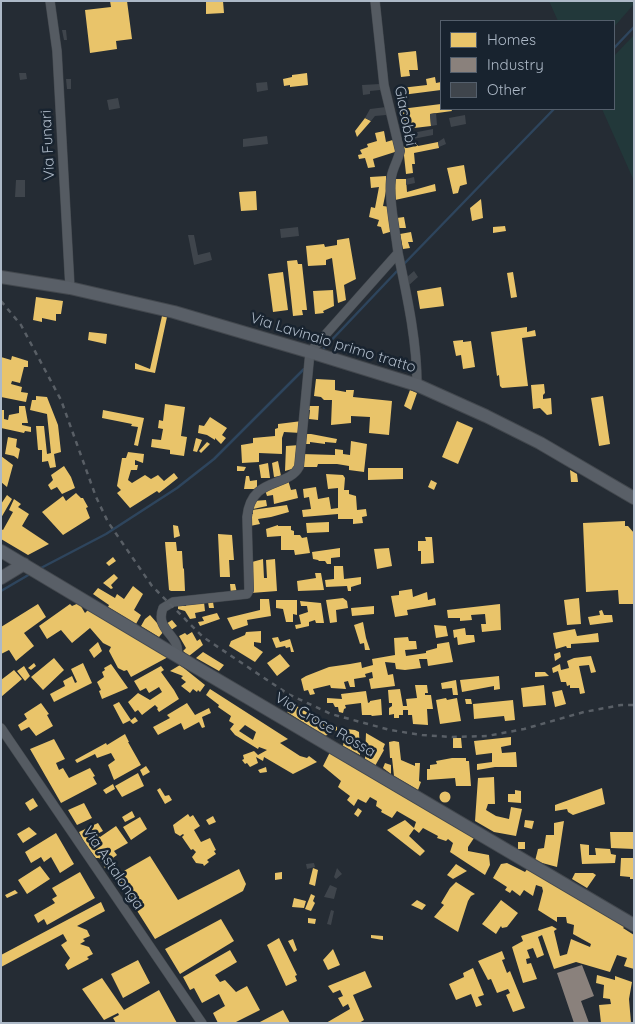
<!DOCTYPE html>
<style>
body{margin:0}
#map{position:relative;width:635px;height:1024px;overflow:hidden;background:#252c34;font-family:Quicksand,sans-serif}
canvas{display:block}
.frame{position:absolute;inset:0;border:2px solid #adb9c7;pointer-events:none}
.legend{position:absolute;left:440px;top:20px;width:175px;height:90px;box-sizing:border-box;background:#18232f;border:1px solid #545f6c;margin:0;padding:6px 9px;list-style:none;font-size:15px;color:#adb9c7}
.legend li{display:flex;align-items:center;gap:10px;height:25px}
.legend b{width:25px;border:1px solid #545f6c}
</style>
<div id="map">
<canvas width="635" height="1024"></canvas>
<div class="frame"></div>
<ul class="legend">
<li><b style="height:14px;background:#e9c46a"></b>Homes</li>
<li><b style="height:14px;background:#8a817c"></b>Industry</li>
<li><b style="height:14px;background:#3f454c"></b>Other</li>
</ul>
</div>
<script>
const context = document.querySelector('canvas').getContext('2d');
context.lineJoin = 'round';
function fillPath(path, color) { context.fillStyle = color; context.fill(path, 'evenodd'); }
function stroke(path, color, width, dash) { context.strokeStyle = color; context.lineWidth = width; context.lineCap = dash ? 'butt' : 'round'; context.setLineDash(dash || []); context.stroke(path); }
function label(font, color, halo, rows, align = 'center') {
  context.font = font + ' Quicksand,sans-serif'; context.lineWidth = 5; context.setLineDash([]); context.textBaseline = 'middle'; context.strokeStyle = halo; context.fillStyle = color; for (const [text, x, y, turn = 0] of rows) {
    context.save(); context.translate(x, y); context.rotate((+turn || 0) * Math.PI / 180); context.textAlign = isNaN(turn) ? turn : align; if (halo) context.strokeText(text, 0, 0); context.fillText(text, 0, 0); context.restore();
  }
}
const green = new Path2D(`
 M549,1H634V4L614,27V21H558Z
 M634,35V181L602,109H614V56Z`);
const homes = new Path2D(`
 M110,1H127L132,39L116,41L117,49L90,53L85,10L111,7Z
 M206,1H223L224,13L206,14Z
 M416,51L418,70H409L410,76L401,77L398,53Z
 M307,73L308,85L290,87V85L284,86L283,79L292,77V75Z
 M435,77L436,83L441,82V90L402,95L401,88L427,85L426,79Z
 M441,104V109H451L452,111L430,114L431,126L406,129L405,121L403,122L401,109Z
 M365,118L371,121L357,137L355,131Z
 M384,131L386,142L396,139L398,151L373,159L375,167L368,168L365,158L359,159L358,155L362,154L360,150L368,147L367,144L377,141L375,133Z
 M438,142L439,148L414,153L415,164H412L413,173L406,174L403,146L418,144V146Z
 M464,165L467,184L460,186L458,193L453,194L447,168Z
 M386,176V191L383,206L390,207L393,231L383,234L381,227L377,226L379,220L369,217L371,207L375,208L379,187L371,188L370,177Z
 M395,179H406L407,192L435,184L436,191L395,200Z
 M256,191L257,210L241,211L239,192Z
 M481,199L483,218L472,221L470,208Z
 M404,217L406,228H398L397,218Z
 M505,226L506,231L493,233V227Z
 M411,232L413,242H408L410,248L403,249L400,234Z
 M349,238L356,279L344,285L346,300L338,303L332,258L326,260V265L308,266L306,246L324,244L325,247L337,245V240Z
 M297,260L298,264H302L307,310H302L303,315L293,316L287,261Z
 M283,272L288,310L273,312L268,274Z
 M513,272L517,297L511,298L507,273Z
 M441,287L444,306L420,309L417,291Z
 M333,290L334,306L323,311L324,313L315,314L313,291Z
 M36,297L63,301L61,314H56V321L42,318V322L33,320Z
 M162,316L167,317L155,373L135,369V363L150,369Z
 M527,327V332L535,330L536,336L522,338L528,386L502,388L500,386L499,375L497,376L491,332Z
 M89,332L107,334L106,344L88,340Z
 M463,340V342L471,341L475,367L463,369L461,355L456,356L453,341Z
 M12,356L28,361V367H24L20,383L12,381L11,384L22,387L21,392L28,393L26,402L1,397V357L11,360Z
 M316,379L335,380V390L346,392V390H354L353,397L392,401L389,435L369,433L370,417L351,416V423L331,425L332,400H324L321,397L314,396Z
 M544,384L545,393L543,395V399L551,398L552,414L547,415L540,408L533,409L531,385Z
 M410,390L417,393L411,410L404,406Z
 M36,396L47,397L58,425L61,452L54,454L56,467L50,468L48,461L42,462V450H38L36,426H44L47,454L51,453L47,414L30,410L32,400H36Z
 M603,396L610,444L599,446L591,398Z
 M165,404L185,407L181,436L187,437L184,456L170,454V450L151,447L152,439L161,440L163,429L158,428L159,420L163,421Z
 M19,406H25L28,423H22V425L31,427V432L25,431L24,433L1,428V410H4V419L8,420L9,415L19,413Z
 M307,406H319L318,420L309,419L310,410H307Z
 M103,410L144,418L138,446L134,445L138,427L131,426L132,424L102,418Z
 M210,417L227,428L222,435L226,438L221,444L215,438V440L207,435L198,433L199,425L204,426Z
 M302,421L301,433L284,432L282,438V454L259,453V462L242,463L241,445L253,443V438L275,436V429L278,428V424Z
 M457,421L473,428L458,464L442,457Z
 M305,434H311L337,439L336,443L325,442V444L310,442V444H303Z
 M8,437L17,439L16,447L20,449L18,459L14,456L5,454Z
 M196,438L202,440L197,452L193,451Z
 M351,441L367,444L364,472L349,470V466L337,464H318L317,467H302V454L335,455V449L343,450V454L350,455Z
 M207,442L210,444L201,453L199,451Z
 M300,445L299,467L285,471L286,446Z
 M128,452L144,454L143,463L135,460V465H138L137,470H131L128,480L132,483L145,475L151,479L158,475L164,481L174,473L178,478L159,493L157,491L130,508L117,493L121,490L117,486L122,458H126Z
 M1,456L13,465L7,487L1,482Z
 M278,461L281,476L274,477L272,463Z
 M268,463L270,478H261L259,465Z
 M64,466L71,477L75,488L62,494L57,487L51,490L48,485L53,480L51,475Z
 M237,466L246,467L244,471H237Z
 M368,468H403V479L368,480Z
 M570,470L577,474L578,482H571Z
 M326,474L343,475L345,478L344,490H349V494L356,496L357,510L366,509L367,516L362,517L363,523L353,524V519H338V514L303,517L302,510L311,509L309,497L304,498L303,489L316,487L318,499L329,497L331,509L338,508V488L328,489Z
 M246,476H249L250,481L257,480V489H244Z
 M288,480L291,490L296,489L298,498L274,504L273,495L267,496L265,490Z
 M431,480L437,483L434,490L428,487Z
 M76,493L81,498H83L88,507L86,508L90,518L63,535L42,512L63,496L66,501Z
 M7,495L12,499L1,518V504Z
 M14,499L21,504L18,507L29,514L22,526L49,544L28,555L1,539V529L3,530L13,512L9,510Z
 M266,500L267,506L253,509L254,501Z
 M287,505L289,512L271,517L258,519L260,524L250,526V514H253L252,510Z
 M625,521V526H628L634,533V604H619L618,590L586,592L583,523Z
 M329,522V532L307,533L306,523Z
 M173,525L178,526L180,536L174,538Z
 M278,525V526H291V530L294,531V535H300L302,538L307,537L310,553L295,555L294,550H281V536L267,537L266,529Z
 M218,534L232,535L234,560H229L230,577H220Z
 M425,537H432L434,563L421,564V551H418V541H426Z
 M165,542H176L177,551H182L183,568L184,569L185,591H171L169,590Z
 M340,548V557L331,558V564H327L325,561H319L318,560L313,559L312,552Z
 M389,548L392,566L377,569L374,549Z
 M113,557L116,561L109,566L106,563Z
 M263,559L264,578H267L266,560L275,559L277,591L251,593L252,562Z
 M334,566H343L344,579L361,577V584L351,587V591H348L347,586L326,587L325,580L334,579Z
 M315,573H321L324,590L298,591L297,581L316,578Z
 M114,574L118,578L111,585L113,588L111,589L103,583Z
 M230,584H235L237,593L231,594Z
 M133,586L143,594L134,610L141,615L136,624L108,607L109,605L93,594L98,588L115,598L117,594L124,599Z
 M412,589L413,597L427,592L428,600L435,598L436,605L407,610L408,615L395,617L391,596L399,595V591Z
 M343,598L347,601L348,608L336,610L337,622L330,623L326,600Z
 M579,598L581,624L567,625L564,600Z
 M260,599H269L271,616L247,620L248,625L233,630L227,618L260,610Z
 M276,600H297V615L293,614V622H286L283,609L276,608Z
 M300,601L321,603L324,623H316L315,620L309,622V626L296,629L295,625L301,624L299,615L308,612L307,606H301Z
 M204,602L205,611L195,613L196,618L190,619L185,611L178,609V606H186V603Z
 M208,602H213L214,608H209Z
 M79,603L85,613L89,609L170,656L131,677L127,670L124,671L118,668L109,651L111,647L103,643L90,628L72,643L61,630L47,639L39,626L70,604L72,606Z
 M38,604L46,617L24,633L34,646L16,661L9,650L1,654V627Z
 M500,604L501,630L482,632L481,624H486L485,614L471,615L472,620L460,621V618H448L447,610Z
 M374,606V614L352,616L351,608Z
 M602,610L604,615H612L613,622L590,625L588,617L600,615L599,611Z
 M217,613L220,619L200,626L198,622L204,621L202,617Z
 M150,615L164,631L159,637L141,626L145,619Z
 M172,620L177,626L171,630L166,624Z
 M363,622L366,638L370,650H365L364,643L360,644L354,625Z
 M434,625L446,626L448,636L436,638Z
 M465,628L466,635H474L475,642L458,645L457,637L454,638L453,630Z
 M575,629L577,636L598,633L599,642L571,644V648H567L566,646L556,649L553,633Z
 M261,631V643L254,642V646L263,652L255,662L229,646L231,641L245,635L246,632Z
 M192,632L197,641L200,639L203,645L189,656L183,651L186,648L179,636L185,633L187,635Z
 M278,637L280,642L290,639L294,652H291L290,647L286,648L285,646L276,648L272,638Z
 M408,637L409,641H416L417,649L405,650L406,656L426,653V651L437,648V644L449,642L453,662L428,666L427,659H419L421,668L405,670L396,669L395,663L385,662L388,675L393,674L395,686L371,689L369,679L373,678L372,672L365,674L366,677L354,679L355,687H350L348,681L344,682L346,689L331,688L330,685L313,689L315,694L310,695L308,690L304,691L301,679L306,676L329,667L350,664L361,662L362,668L373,665L372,659L395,655L394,638Z
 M98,642L102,651L94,658L89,650Z
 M203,652L224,665L219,671L196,658Z
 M560,652L561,657L555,661L554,654Z
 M280,654L290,666L277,676L267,663Z
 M591,656L596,672L591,673L589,665L579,666L585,693L580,694L579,688H570V685L567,686L566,682H561L558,671L553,673L552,668L560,664L561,670L569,668L567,661L574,658Z
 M54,658L64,670L43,690L31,677Z
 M34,663L36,666L31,670L28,668Z
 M83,663L92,683L54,702L50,694L65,686L63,681L72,676L75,683L77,682L71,669Z
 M111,664L128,688L102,699L99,691L101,690L97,682L104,677L102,672L105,670L104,668Z
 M180,665L205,685L200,692L198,690L197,692L193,689L190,693L181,686L186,682L181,678L183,676L170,671Z
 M24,666L30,676L25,681L17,671Z
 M161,666L164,670L161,672L174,690L179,699L159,712L157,709L158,708L155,705L142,715L138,710L135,712L128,702L138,693L150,700L162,692L159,687L149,693L146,688L140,691L134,681Z
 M14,670L22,679L1,697V680Z
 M535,672H545L549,676L535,677Z
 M499,676L500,689L494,690V686L462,692L460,680Z
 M456,680L458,695H453L452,688L442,689L441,683Z
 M415,685H427L428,693H425V695H431L433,709H427L428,725L413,724L412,715H408V710H403V715H399V718H394V714L389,715V708L392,706V703H389L388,690L400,689L403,706H407L406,699L417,698Z
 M544,685L546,705L523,707L521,688Z
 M210,689L288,739L280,743L300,756L307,758L309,756L317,762L293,774L264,757L263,761L256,757L258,763L250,767L247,763L245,764L242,760L244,759L243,755L254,751L258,755L267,750L259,747L258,749L235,735L230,729L234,724L229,721L231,716L218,707L219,705L206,695ZM245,725L256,732L253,740L239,731Z
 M562,690L566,704L555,707L552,692Z
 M366,691L368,703L370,702V701L381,699L382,715L372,716L371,715H362L361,703L345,705L346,708L344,709L343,713L339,712L338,707H335L333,703H327V698L342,699L341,694Z
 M446,698L447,700L457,698L461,721L440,724L436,700Z
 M465,699H471L472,704H466Z
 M513,700L515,720L505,721L504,716L474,719L473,704Z
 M119,702L131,720L123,724L113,705Z
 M41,703L49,714L47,715L53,726L36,736L29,727L21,731L18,725L27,719L24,714Z
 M187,703L195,715L209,708L211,713L202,717L205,727L202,728L199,722L184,730L181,723L158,735L153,727L170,718L167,715Z
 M292,703L319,720L337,727V730L325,736L287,712Z
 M135,717L138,721L133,724L130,721Z
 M346,729L355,730L359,732L360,755L343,746Z
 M366,733L385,744L383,749L384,750L375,766L365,759Z
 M125,734L129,742H128L141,765L114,780L108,765L115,760L111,753L97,758L95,754L77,763L75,760L106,743L107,745Z
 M511,737V745L501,747L502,753L516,752L517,767H495L477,770V764L492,762V753L476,755L474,741Z
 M453,738H461L462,748H453Z
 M54,739L65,759L56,763L59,770L63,768L69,778L90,768L95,776L93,777L97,784L61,803L30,749Z
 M394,741L399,742L401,760L415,766V763H420L419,781L421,782L418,790L394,776L392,758H390L389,742Z
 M330,752L474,838L468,847V851L489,855L490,865L485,875L450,852L453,843L448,839L446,841L437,838L438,836L423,828L419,833L414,829L409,836L425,851L420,856L387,830L405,820L414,828L416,822L397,811L392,818L381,812L382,810L376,806L377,801L370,797L366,803L358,799L354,806L347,800L350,796L338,787L341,781L323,766Z
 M452,758H466V761H469L471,786H456L455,778L427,780V769H430V765L437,764L436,761Z
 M385,763L391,765V774L383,768Z
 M146,766L150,772L143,776L140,770Z
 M266,767L267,772L260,773L258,770Z
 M138,773L144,786L122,797L115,786Z
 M494,777L495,804H488L486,810L496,816L509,819L511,807L522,809L516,836L494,832L475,821L478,778Z
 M113,784L115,789L106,794L103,790Z
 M160,788L165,796L169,795L172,800L165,804L157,790Z
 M602,788L605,804L573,815L568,812L567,809L555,811V805Z
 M515,790L521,791V803L508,802V794H515Z
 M439.5 797a5.5 5.5 0 1 1 11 0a5.5 5.5 0 1 1-11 0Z
 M33,798L38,806L30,811L25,803Z
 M84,803L92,818L77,825L68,810Z
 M358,808L362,811L358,817L354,814Z
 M132,811L135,817L125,822L122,817Z
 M188,814L190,817L193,815L200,826L194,830L201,842L210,838L216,850L214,851L216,854L207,860L209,862L204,866L203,864L196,863L192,857L196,852L193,849L191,850L182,837L184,835L183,834L180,836L175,833L173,825Z
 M213,816L216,822L209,825L206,820Z
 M140,817L147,829L131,840L123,827Z
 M525,820L534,821L532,829L524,827Z
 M564,821L557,867L535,861L538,849L544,848L546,835H554V823Z
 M98,823L103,831L97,834L100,837L116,826L128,843L114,851L117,855L113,858L114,861L105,868L99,858H96L85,844L79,832Z
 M29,827L37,834L23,843L17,834Z
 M610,832H634V849L611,848Z
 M56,833L74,864L60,873L51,857L44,862L41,857L31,863L25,852Z
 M518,842H525V849H518Z
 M580,844L589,845V855H596L595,848L610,849L611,854L616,855L615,863L582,864Z
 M150,856L178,900L239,869L246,884L243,891L155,939L115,876Z
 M621,858H634V879H630V877L620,876Z
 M507,863L525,872L528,868L625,926L623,928L634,935V969L624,966L627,958L617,955L610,972L576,962L554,969L542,935L538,937L544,955L537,958L533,948L527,950L530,958L526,959L527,964L531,963L537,979L523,983L512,947L523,941L521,936L552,926L557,929L554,931L560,956L567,954L571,939L590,947L591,944L573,934L574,925L567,923L566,917H557V922L538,910L543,891L542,887L536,885L533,896L524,890L520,896L512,890L510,893L505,890L507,887L493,878L501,864Z
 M456,864L467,871L453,879L447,875Z
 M40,866L50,879L27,894L18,880Z
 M313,868L318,870L315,886L309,884Z
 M80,872L95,898L47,925L44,919L38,923L34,915L55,903L52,899L57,896L52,888Z
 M282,872V879L275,880V873Z
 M575,873H593L596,875L587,888L572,879Z
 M456,882L475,894L471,896L468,901L458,932L434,917L444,905L441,903L450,888Z
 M15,890L18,893L7,898L5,895Z
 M311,894L315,896L313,901L315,903L311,911L305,909Z
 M294,898L306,901L304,908L292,907Z
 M417,900L426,905L422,910L411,905Z
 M501,900L518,913L507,927L502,928L501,926L496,934L482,924Z
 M101,902L105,911L77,926L87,930L90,936L83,939L85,941L80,944L89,947L93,954L87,957L89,959L68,970L65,965L70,958L61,945L67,941L63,934L1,967V955Z
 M308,918L316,919L315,924L308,923Z
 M221,919L234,941L180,974L165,949Z
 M371,935L383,936V940L371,938Z
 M279,938L297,975L295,976L297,981L286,986L267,945Z
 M293,939L297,950L294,952L288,941Z
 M333,949L340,965L328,970L323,960Z
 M230,950L237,962L215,975L220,982L225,980L236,992L247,986L260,1010L234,1023H218L213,1013L225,1006L219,994L202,1003L194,988L190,990L183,977Z
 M502,951L505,959L502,960L507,973L510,971L525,1008L513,1012L506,995L510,993L508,989L497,993L491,979L488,980L478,961Z
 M138,960L150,983L123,998L111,974Z
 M473,968L484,995L478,997L482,1005L476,1007L471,994L456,1000L449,984L464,977L463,973Z
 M365,971L372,987L353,995L364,1020L359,1023H326L350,1009L348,1004L343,1007L338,998L343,996L340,990L333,993L328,986Z
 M597,975L615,980V976L632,982L629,999L631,1023H601L599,1005L611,1004L610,999L603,998L604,985L596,983Z
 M102,978L124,1010L159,990L177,1023H116L113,1018L119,1015L118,1013L104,1020L82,989Z
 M283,1010L290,1023H258Z`);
const industry = new Path2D(`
 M582,965L594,996L581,1001L589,1023H574L557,973Z`);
const stream = new Path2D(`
 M614,48L634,27
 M403,265L554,109
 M324,348L399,269
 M39,569L106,534L177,488L214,459L304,369
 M1,591L30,574`);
const building = new Path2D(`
 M62,30H66L67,40H64Z
 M19,73H26L27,79L20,80Z
 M66,79H71V89H67Z
 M267,82L268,90L257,92L256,83Z
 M380,84V90L370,91V94L363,95L362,85Z
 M118,98L120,108L109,110L107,100Z
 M386,107V115L375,116L371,121L365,118L370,109Z
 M436,113L437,125L431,126L430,114Z
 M465,115L466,124L451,127L449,118Z
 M433,129V135L408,140L407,134Z
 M267,136L268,144L243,147V139Z
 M444,138L446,144L439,147L438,142Z
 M414,177L415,183L406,185V179Z
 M16,180H25V197H15Z
 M298,227L299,236L281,238L280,229Z
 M188,235H194L198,255L210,252L212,260L194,265Z
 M414,271L418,277L408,286L407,277Z
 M314,863L315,867L307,869L306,864Z
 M337,868L342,874L336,879L334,877Z
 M330,885L337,888L334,899L324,897Z
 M331,910L334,911L331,925L327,924Z`);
const street = new Path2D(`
 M50,1L57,51L70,288
 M398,253C407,296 417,341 417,385
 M177,656C182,635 154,631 163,608L173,602L247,594L249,590L247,517C251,476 288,488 299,467L310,352L398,253C396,233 387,193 392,174C394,166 398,160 400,151L384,85L375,1
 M1,728L202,1023`);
const secondary = new Path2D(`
 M1,277L70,288L174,312L310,352L417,385L486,416L540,443L634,498
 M1,551L177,656L634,925
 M1,578L24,564`);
const rail = new Path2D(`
 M1,301L21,325L61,400L96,497L108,522L152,586L203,637L288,694L331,714L390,730L422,735L452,737L487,736L524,729L584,712L621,705H634`);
const streetNames = [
 ["Giacobbi",405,116,79],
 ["Via Funari",48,145,-93],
 ["Via Lavinaio primo tratto",333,343,17],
 ["Via Croce Rossa",325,725,30],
 ["Via Astalonga",113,868,56]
];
fillPath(green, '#22383a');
fillPath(homes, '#e9c46a');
fillPath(industry, '#8a817c');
stroke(stream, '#2e455d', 2.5);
fillPath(building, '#3f454c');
stroke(street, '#43484e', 10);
stroke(secondary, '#43484e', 14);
stroke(street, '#555b62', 9);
stroke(secondary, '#595f67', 12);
stroke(rail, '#595f66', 2.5, [5, 5]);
label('15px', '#adb9c7', '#18232f', streetNames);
</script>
